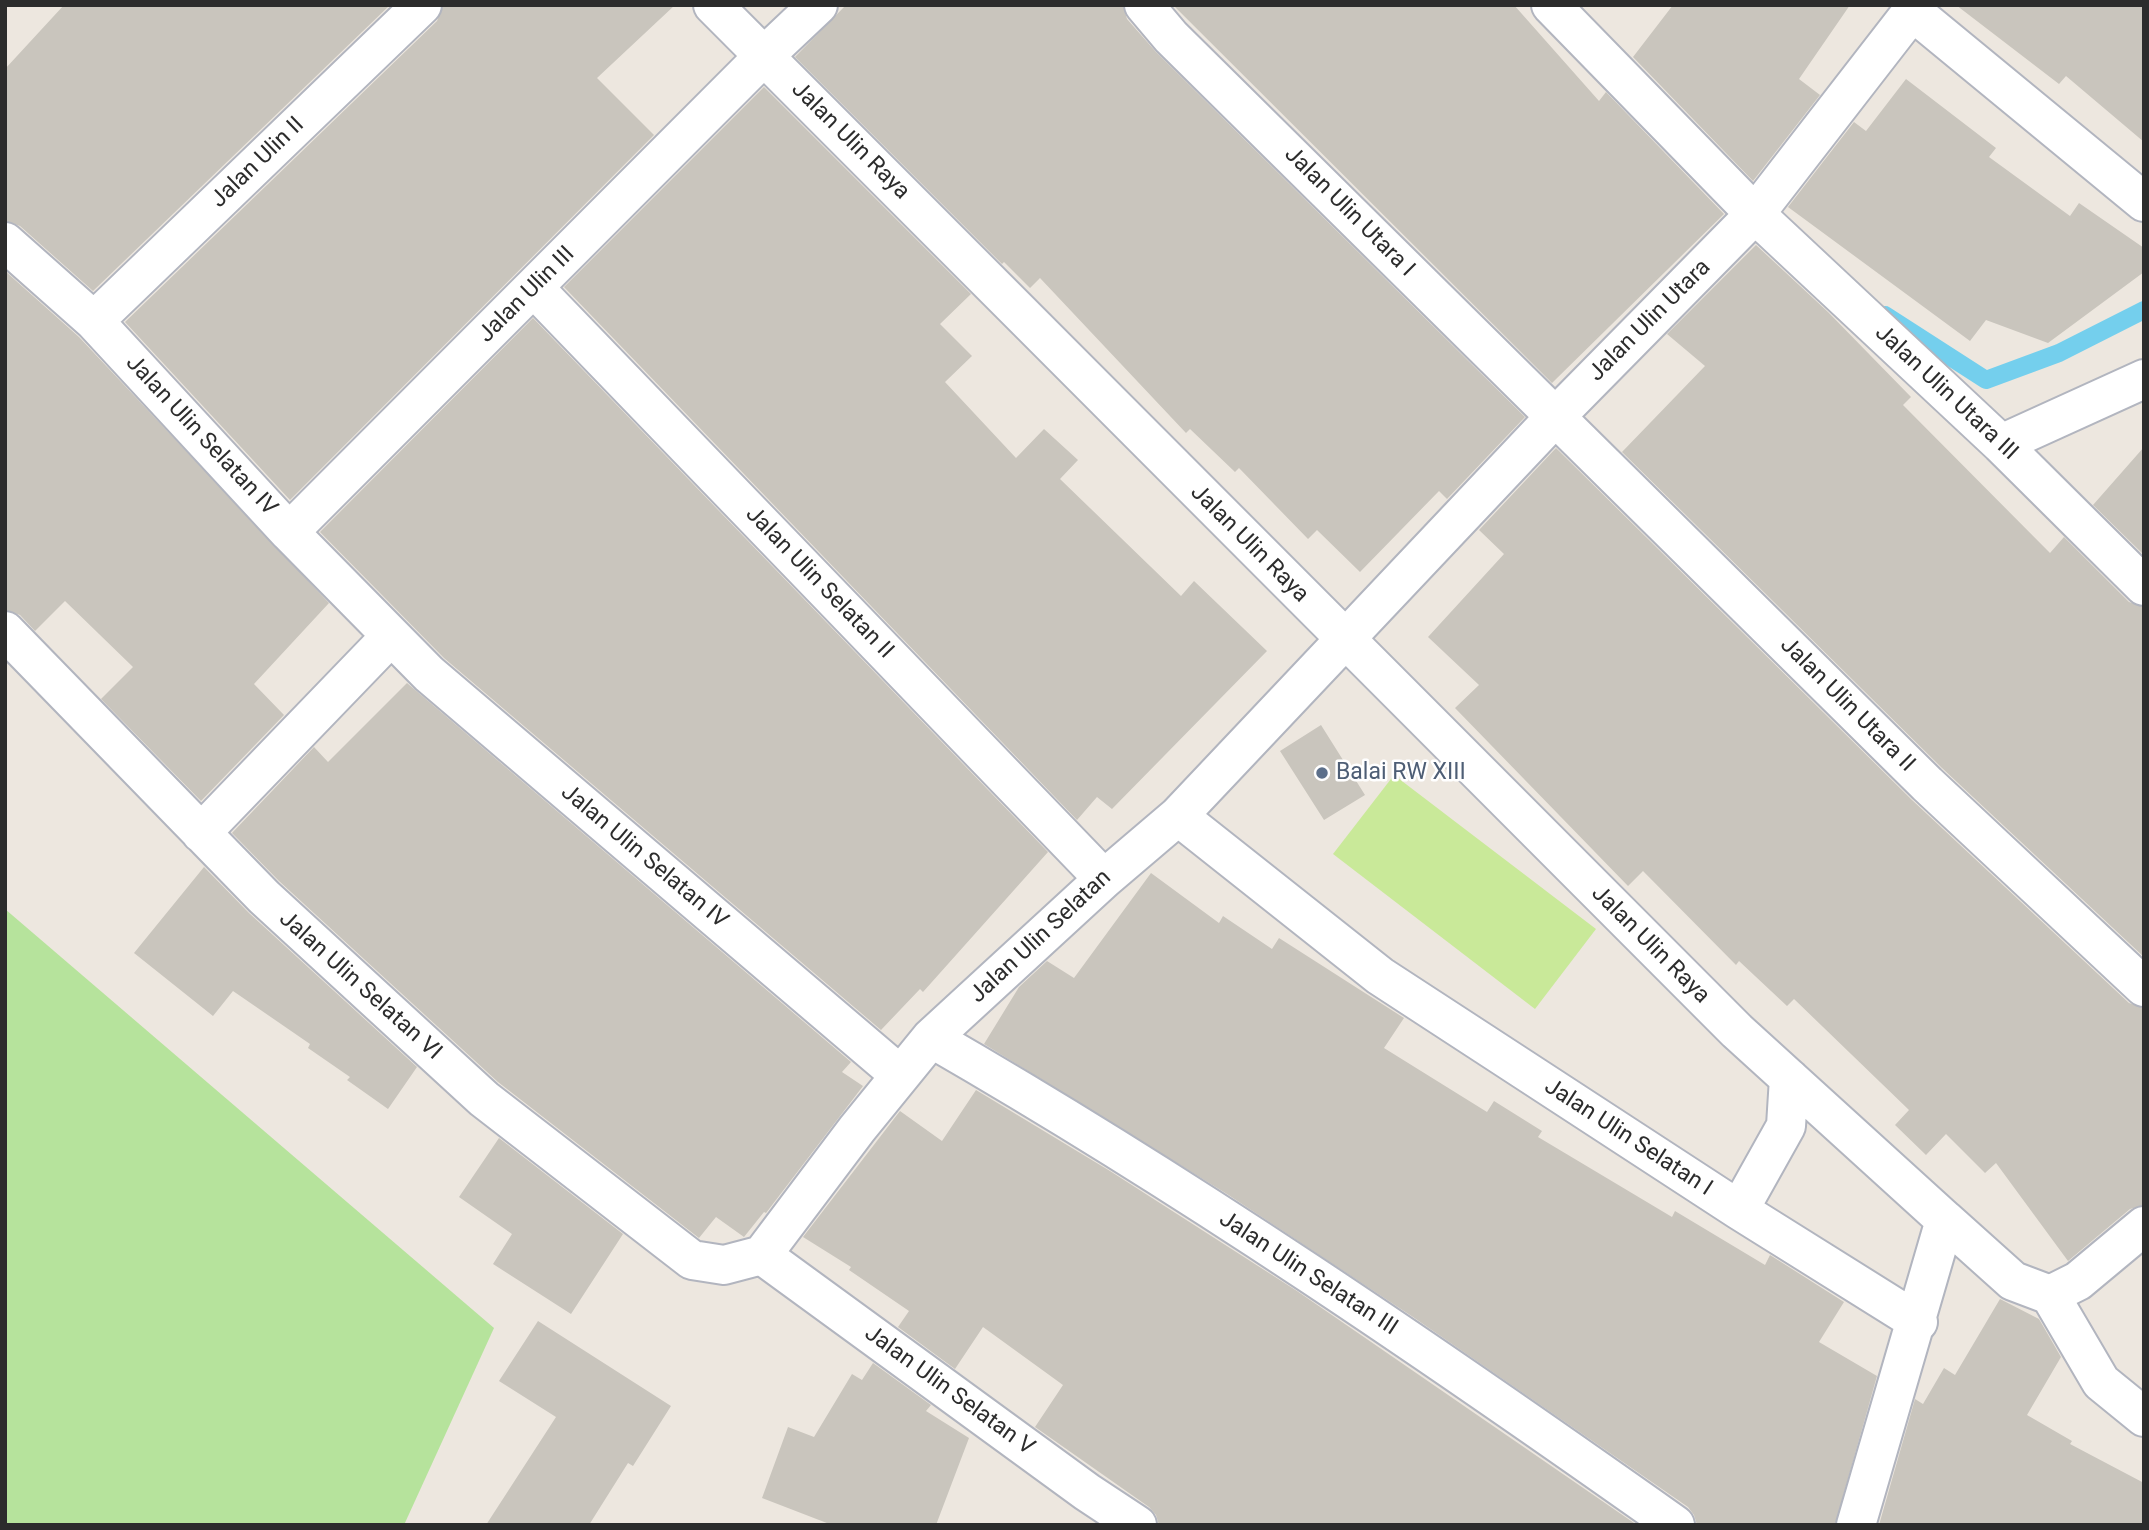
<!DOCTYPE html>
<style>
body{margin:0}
#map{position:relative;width:2149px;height:1530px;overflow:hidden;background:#ede7df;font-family:Roboto,sans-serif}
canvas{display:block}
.frame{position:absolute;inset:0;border:7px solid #2c2c2c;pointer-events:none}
</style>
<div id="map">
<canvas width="2149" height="1530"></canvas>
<div class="frame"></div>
</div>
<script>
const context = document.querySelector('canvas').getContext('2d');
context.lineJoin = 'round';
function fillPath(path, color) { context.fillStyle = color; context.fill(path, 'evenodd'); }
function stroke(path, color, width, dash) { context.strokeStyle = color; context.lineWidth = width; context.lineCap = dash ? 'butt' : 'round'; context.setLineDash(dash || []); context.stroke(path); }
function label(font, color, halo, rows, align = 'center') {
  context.font = font + ' Roboto,sans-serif'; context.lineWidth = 5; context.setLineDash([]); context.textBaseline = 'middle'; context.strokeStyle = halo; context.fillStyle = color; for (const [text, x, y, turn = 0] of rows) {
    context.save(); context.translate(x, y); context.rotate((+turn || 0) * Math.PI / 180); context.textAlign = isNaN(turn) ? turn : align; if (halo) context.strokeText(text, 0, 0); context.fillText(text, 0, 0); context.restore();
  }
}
const green = new Path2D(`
 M5,909L494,1328L404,1525H5Z`);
const pitch = new Path2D(`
 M1394,775L1596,929L1535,1009L1333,854Z`);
const stream = new Path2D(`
 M1885,315L1986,380L2059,353L2144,310`);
const building = new Path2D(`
 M64,5H390L93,291L20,226L5,221V69Z
 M443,5H675L597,78L654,135L290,500L125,322L437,21Z
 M846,5H1123L1127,19L1156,52L1525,417L1447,499L1439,491L1360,572L1317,530L1308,539L1239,468L1235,472L1190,429L1186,433L1040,278L1030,288L1004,262L1002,264L795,57Z
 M1173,5H1514L1599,101L1606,92L1724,214L1552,383Z
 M1673,5H1850L1799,79L1820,95L1753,181L1633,57Z
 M1956,5H2144V142L2066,76L2059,84Z
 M1906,79L1996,148L1989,157L2070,216L2079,203L2144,248V272L2048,343L1986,320L1970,341L1788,207L1854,122L1866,131Z
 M764,87L971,294L940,324L972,356L945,382L1016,458L1044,429L1078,460L1060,479L1181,596L1194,581L1267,651L1112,809L1097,797L1077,820L564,287Z
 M1756,245L1828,312L1911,397L1903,405L2050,553L2064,537L2129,602L2144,607V957L1942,768L1622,452L1705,366L1667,334Z
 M5,271L79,337L329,603L254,684L284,715L201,801L101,699L133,667L65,601L35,631L20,615L5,610Z
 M533,318L1048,852L923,992L920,989L881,1030L444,658L320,532Z
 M2144,447V555L2093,505Z
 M1556,448L1912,800L2129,1003L2144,1008V1205L2130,1209L2068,1261L1996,1163L1985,1173L1946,1134L1926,1155L1895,1125L1909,1110L1794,999L1787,1006L1739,961L1736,965L1643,871L1628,886L1455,708L1479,685L1428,637L1504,554L1479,530Z
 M407,683L851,1062L842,1072L863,1086L766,1213L764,1212L744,1237L716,1217L699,1238L498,1082L279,881L232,833L314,747L328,762Z
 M1321,725L1365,795L1324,820L1280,751Z
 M204,867L249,913L417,1067L388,1109L347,1080L350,1077L308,1048L310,1044L233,991L213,1016L134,953Z
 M1151,873L1219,923L1223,916L1272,949L1279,938L1404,1018L1384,1048L1487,1112L1494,1101L1542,1131L1538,1137L1672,1217L1675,1211L1765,1265L1770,1255L1844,1302L1819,1342L1877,1376L1835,1525H1697L1694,1515L1688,1507L1413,1317L1227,1194L984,1044L1019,987L1047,961L1074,978Z
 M976,1090L1110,1171L1297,1291L1637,1525H1159L1156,1515L1149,1507L1035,1427L1063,1385L983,1327L955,1369L898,1327L909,1311L849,1270L851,1267L803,1237L900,1111L942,1141Z
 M499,1138L623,1234L571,1314L493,1264L512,1234L459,1197Z
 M2000,1299L2039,1319L2061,1357L2027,1415L2072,1441L2070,1444L2144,1483V1525H1879L1915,1399L1923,1404L1944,1368L1955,1375Z
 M538,1321L671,1406L633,1466L628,1463L589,1525H486L556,1417L499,1381Z
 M873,1363L931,1405L926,1411L969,1438L936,1525H832L762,1498L788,1427L814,1437L852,1374L862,1380Z`);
const street = new Path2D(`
 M713,5L1737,1031L1945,1220L1856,1525
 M1144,5L1171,37L1927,784L2144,987
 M1917,5L1755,214L2001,444L2144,586
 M1912,11L2144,202
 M5,242L94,321L289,532L429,674L900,1075
 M534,288L1104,879
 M94,321L422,5
 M2001,444L2144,379
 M289,532L764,56L818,5
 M5,631L264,897L484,1099L692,1260L724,1265L762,1255
 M1178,816L1380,976L1739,1210L1918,1322
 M201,833L391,636
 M931,1038C1188,1186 1433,1354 1675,1525
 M1739,1210L1786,1126L1789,1078
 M1945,1220L2013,1281L2050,1295L2078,1281L2144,1226
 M762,1255L857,1129L931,1038L1104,879L1178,816L1555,417L1755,214L1551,5
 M762,1255L1087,1492L1137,1525
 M2050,1295L2101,1382L2144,1417`);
const markers = [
 [1322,773,7,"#5c6f8a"]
];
const streetNames = [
 ["Jalan Ulin Raya",850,141,45],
 ["Jalan Ulin II",258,163,-44],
 ["Jalan Ulin Utara I",1349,212,45],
 ["Jalan Ulin III",527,295,-45],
 ["Jalan Ulin Utara",1650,321,-45],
 ["Jalan Ulin Utara III",1946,393,43],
 ["Jalan Ulin Selatan IV",201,436,47],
 ["Jalan Ulin Raya",1249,544,45],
 ["Jalan Ulin Selatan II",819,583,46],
 ["Jalan Ulin Utara II",1847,705,45],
 ["Jalan Ulin Selatan IV",644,857,40],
 ["Jalan Ulin Selatan",1041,937,-43],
 ["Jalan Ulin Raya",1650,945,45],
 ["Jalan Ulin Selatan VI",360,986,42],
 ["Jalan Ulin Selatan I",1628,1138,33],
 ["Jalan Ulin Selatan III",1308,1274,33],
 ["Jalan Ulin Selatan V",949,1391,36]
];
const serviceNames = [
 ["Balai RW XIII",1336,773]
];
fillPath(green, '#b6e39c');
fillPath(pitch, '#c9e999');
stroke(stream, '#74cfed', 18);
fillPath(building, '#c9c5bd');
stroke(street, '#b2b5bf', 42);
stroke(street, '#fff', 38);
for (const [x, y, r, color] of markers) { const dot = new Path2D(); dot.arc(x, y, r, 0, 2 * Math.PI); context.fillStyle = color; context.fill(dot); stroke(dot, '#fff', 2.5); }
label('23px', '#2c2c2c', '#fff', streetNames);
label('23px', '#4e5e75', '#fff', serviceNames, 'left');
</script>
